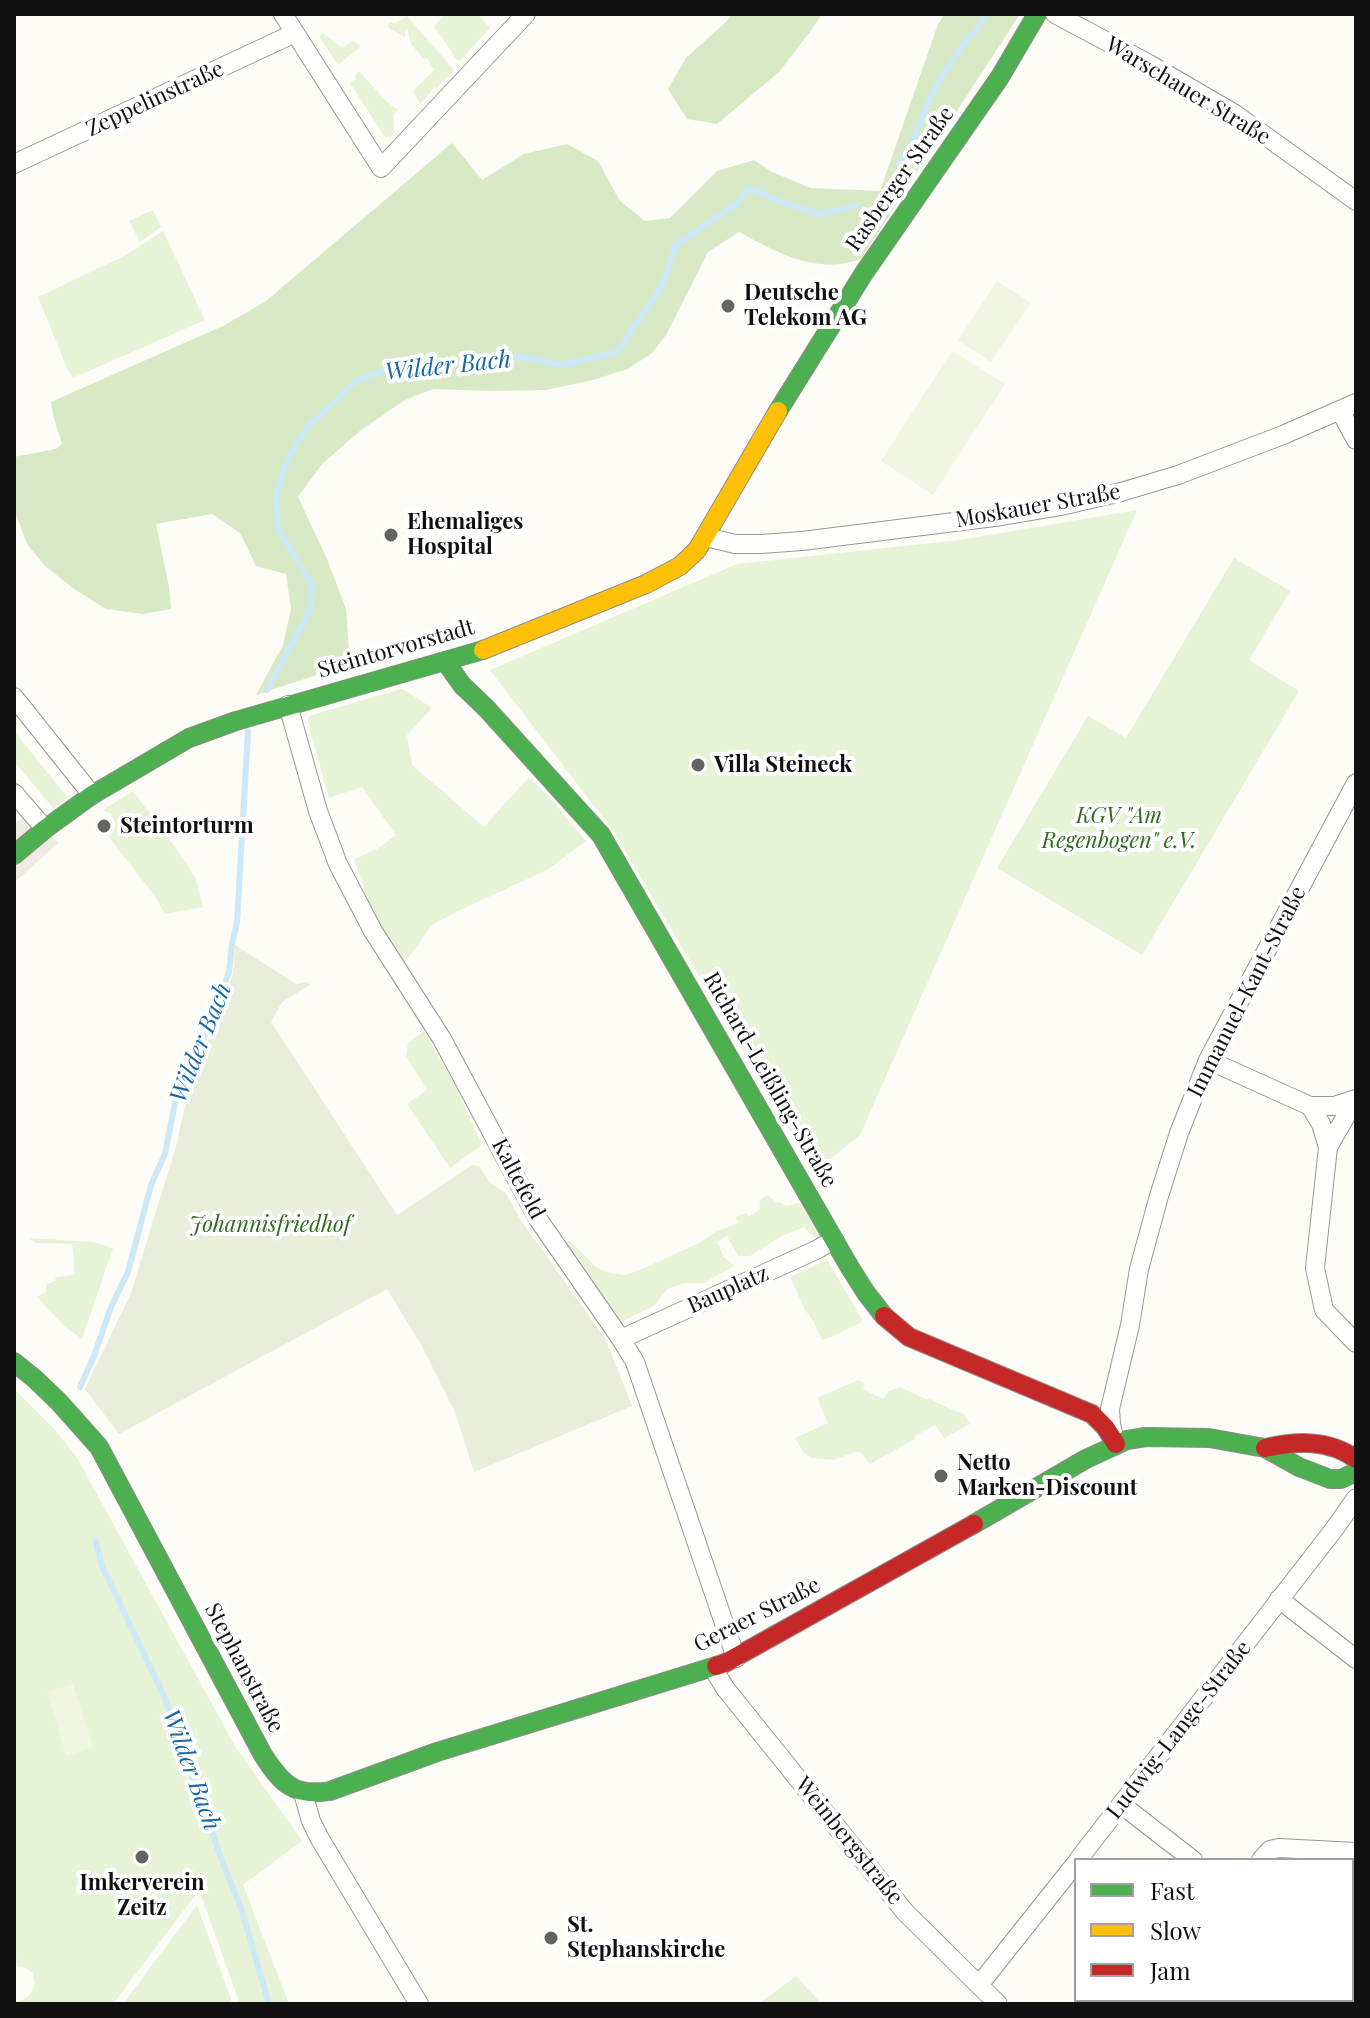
<!DOCTYPE html>
<meta charset="utf-8">
<style>
body{margin:0}
#map{position:relative;width:1370px;height:2018px;overflow:hidden;background:#fdfcf7;font-family:"Playfair Display",serif}
canvas{display:block}
.frame{position:absolute;inset:0;border:16px solid #111;pointer-events:none}
.legend{position:absolute;left:1074px;top:1858px;width:280px;height:144px;box-sizing:border-box;background:#fff;border:2px solid #a0a0a0;margin:0;padding:10px 14px;list-style:none;font-size:24px;color:#111}
.legend li{display:flex;align-items:center;gap:16px;height:40px}
.legend b{width:40px;border:2px solid #a0a0a0}
</style>
<div id="map">
<canvas width="1370" height="2018"></canvas>
<div class="frame"></div>
<ul class="legend">
<li><b style="height:10px;background:#4caf50"></b>Fast</li>
<li><b style="height:10px;background:#ffc107"></b>Slow</li>
<li><b style="height:10px;background:#c62828"></b>Jam</li>
</ul>
</div>
<script>
const context = document.querySelector('canvas').getContext('2d');
context.lineJoin = 'round';
function fillPath(path, color) { context.fillStyle = color; context.fill(path, 'evenodd'); }
function stroke(path, color, width, dash) { context.strokeStyle = color; context.lineWidth = width; context.lineCap = dash ? 'butt' : 'round'; context.setLineDash(dash || []); context.stroke(path); }
function label(font, color, halo, rows, align = 'center') {
  context.font = font + ' "Playfair Display",serif'; context.lineWidth = 8; context.setLineDash([]); context.textBaseline = 'middle'; context.strokeStyle = halo; context.fillStyle = color; for (const [text, x, y, turn = 0] of rows) {
    context.save(); context.translate(x, y); context.rotate((+turn || 0) * Math.PI / 180); context.textAlign = isNaN(turn) ? turn : align; if (halo) context.strokeText(text, 0, 0); context.fillText(text, 0, 0); context.restore();
  }
}
const green = new Path2D(`
 M446,14H478L490,28L460,61L457,60L434,26Z
 M407,16L454,70L437,88L435,87L420,104L413,91L434,70L427,58L424,59L411,44L407,28L405,32V37L392,30L387,26L391,22L394,24Z
 M323,33L342,48L353,41L361,46L338,65L319,36Z
 M359,71L387,102L398,110L394,114V132L390,138L385,137L350,83L356,79L355,76Z
 M153,210L161,227L140,242L129,221Z
 M163,231L205,320L80,375L73,377L67,368L38,297L126,255Z
 M1137,510L860,1135L814,1172L614,832L490,670L737,564L959,540Z
 M1234,558L1290,591L1249,660L1299,691L1142,955L997,868L1088,716L1126,738Z
 M401,689L406,691L432,708L407,735L412,765L484,827L529,777L553,801L586,841L547,870L456,912L432,925L406,961L400,963L375,920L354,859L377,849L396,835L362,787L329,798L308,723V718L312,715Z
 M14,731L67,797L54,809L14,761Z
 M133,791L177,850L196,879L203,907L165,914L154,895L108,836L113,832L116,824L111,814L103,810Z
 M424,1031L454,1083L482,1145L450,1168L407,1104L427,1090L406,1056L408,1043Z
 M768,1195L776,1203L780,1202L786,1206L799,1203L822,1237L818,1241L804,1227L780,1237L750,1256H738L727,1236L717,1242L724,1257L734,1266L704,1283H684L667,1289L655,1305L621,1322L611,1312L564,1245L569,1240L597,1268L610,1273L624,1275L638,1271L699,1243L715,1232L738,1223L736,1217L746,1213L749,1216L760,1210C759,1202 760,1198 768,1195Z
 M29,1238L93,1242L113,1248L82,1339L64,1326L37,1297L46,1292V1285L56,1280L55,1277L75,1275L72,1244L36,1243Z
 M827,1260L862,1319L860,1323L832,1337L822,1340L812,1319L805,1310L790,1277Z
 M858,1380L865,1383L863,1389L883,1399L889,1391L900,1387L928,1400L930,1399L950,1409L964,1414L970,1424L944,1438L935,1425L915,1436V1439L870,1464L860,1452H855L834,1460L811,1458L803,1452L795,1438L828,1423L817,1398Z
 M14,1389L54,1429L76,1456L235,1746L302,1841L243,1885L289,2004H240L199,1890L113,2004H14V2001C25,2002 32,1994 35,1984L33,1973L24,1967L17,1966L14,1943Z
 M197,1905L230,1996L232,2004H123Z
 M796,1976L822,2004H759Z`);
const forest = new Path2D(`
 M732,14H822L809,33L779,72L717,124L687,119L668,89L686,58L727,21Z
 M945,14H1020L861,259C817,275 778,253 739,232L708,252L666,335L652,353L628,369L593,380L546,390L491,391L433,389L405,400L361,430L322,464L298,497L327,559L346,609L350,664L256,695L283,645L291,609L286,574L256,566L240,533L212,514L156,524L169,587L171,609L143,614L106,609L74,589L45,566L27,544L15,512L14,457L56,449L62,444L53,415L51,402L225,325L266,301L452,143L482,180L524,154L567,144L598,161L620,201L645,221L670,218L717,171L754,160L772,172L811,188L880,191L938,24Z`);
const cemetery = new Path2D(`
 M235,945L296,984L307,982L310,985L282,1002L271,1022L397,1215L472,1165L479,1166L490,1183L506,1193L520,1219L606,1340L632,1406L474,1472L455,1412L423,1348L387,1289L119,1434L85,1389L131,1293L177,1143L187,1096L233,974Z
 M1352,1947L1356,1948V2004H1274L1275,2000H1352Z`);
const pitch = new Path2D(`
 M997,281L1031,303L991,362L958,340Z
 M952,351L1005,384L933,495L881,461Z
 M73,1684L93,1747L66,1756L47,1692Z`);
const plaza = new Path2D(`
 M31,813L58,843L14,883V823Z`);
const stream = new Path2D(`
 M899,163C915,144 920,118 931,96C946,66 967,40 988,14
 M267,690L311,608L312,585L278,529L276,493L288,458L307,427L358,380L391,368L419,366L482,358L520,357L563,365L616,352L624,343L634,325L645,311L664,282L675,246L737,203L746,190L752,189L784,203L821,214L857,205
 M80,1387L94,1356L111,1307L128,1272L151,1185L165,1154L175,1103L191,1078L194,1065L229,972L232,944L237,922L248,731
 M96,1542L102,1566L164,1696L221,1858L242,1911L269,2004`);
const street = new Path2D(`
 M283,14L381,168L526,14
 M1055,14L1149,64L1235,114L1356,201
 M14,164L295,33
 M1340,410L1356,440
 M706,537L735,544H761L802,541L1002,516L1061,506L1121,492L1178,475L1283,435L1356,403
 M14,697L92,795
 M288,705L318,811L338,864L373,931L442,1039L538,1219L621,1339L635,1362L736,1658
 M14,793L45,829
 M1208,1060L1310,1106H1334L1356,1099
 M1356,1099L1328,1147L1315,1268L1324,1310L1356,1343
 M1310,1106L1321,1124L1328,1147
 M621,1339L818,1249L834,1240
 M1114,1437L1111,1424L1110,1409L1130,1325L1139,1269L1159,1196L1179,1133L1208,1060L1356,783
 M1279,1599L1356,1659
 M713,1668L725,1688L905,1912L998,2004
 M303,1793L311,1821L320,1839L419,2004
 M1122,1805L1193,1860
 M1078,1860L1335,1528L1356,1498
 M1261,1860L1270,1850L1279,1848L1356,1852
 M979,1985L1076,1863`);
const fast = new Path2D(`
 M778,411L864,273L1000,77L1037,14
 M445,661L462,685L487,709L601,835L849,1266L866,1293L884,1316
 M14,855L45,829L92,795L189,738L236,721L483,650
 M14,1362L35,1379L59,1402L99,1447L263,1755C282,1784 294,1797 330,1791L437,1752L716,1666
 M974,1524L1086,1459L1127,1440L1146,1437L1209,1438L1265,1448L1299,1467L1330,1479H1341L1356,1472`);
const slow = new Path2D(`
 M483,650L646,584L680,566L697,550L778,411`);
const jam = new Path2D(`
 M884,1316L909,1337L1092,1414L1105,1427L1116,1444
 M1265,1448C1297,1441 1328,1439 1356,1459
 M716,1666L725,1663L974,1524`);
const markers = [
 [728,306,8,"#646362"],
 [391,535,8,"#646362"],
 [698,765,8,"#646362"],
 [104,826,8,"#646362"],
 [941,1476,8,"#646362"],
 [142,1857,8,"#646362"],
 [551,1938,8,"#646362"]
];
const streetNames = [
 ["Warschauer Straße",1188,91,31],
 ["Zeppelinstraße",155,99,-25],
 ["Rasberger Straße",900,179,-55],
 ["Moskauer Straße",1038,506,-10],
 ["Steintorvorstadt",396,649,-16],
 ["Immanuel-Kant-Straße",1247,992,-63],
 ["Richard-Leißling-Straße",770,1080,60],
 ["Kaltefeld",518,1179,62],
 ["Bauplatz",728,1290,-24],
 ["Geraer Straße",757,1615,-27],
 ["Stephanstraße",244,1668,62],
 ["Ludwig-Lange-Straße",1179,1730,-52],
 ["Weinbergstraße",849,1841,51]
];
const poiNames = [
 ["Deutsche",744,293],
 ["Telekom AG",744,318],
 ["Ehemaliges",407,522],
 ["Hospital",407,547],
 ["Villa Steineck",714,765],
 ["Steintorturm",120,826],
 ["Netto",957,1463],
 ["Marken-Discount",957,1488],
 ["Imkerverein",142,1883,"center"],
 ["Zeitz",142,1908,"center"],
 ["St.",567,1925],
 ["Stephanskirche",567,1950]
];
const parkNames = [
 ["KGV \"Am",1119,816],
 ["Regenbogen\" e.V.",1119,841],
 ["Johannisfriedhof",270,1225]
];
const waterNames = [
 ["Wilder Bach",448,366,-6],
 ["Wilder Bach",201,1043,-68],
 ["Wilder Bach",191,1770,70]
];
fillPath(green, '#e7f3d7');
fillPath(forest, '#d8eac5');
fillPath(cemetery, '#e9eedb');
fillPath(pitch, '#f0f6e1');
fillPath(plaza, '#edebe2');
stroke(stream, '#cde8f7', 6);
stroke(street, '#979795', 20);
stroke(fast, '#8e8d8b', 20);
stroke(slow, '#8e8d8b', 20);
stroke(jam, '#8e8d8b', 20);
stroke(street, '#fffffe', 18);
stroke(fast, '#4caf50', 18);
stroke(slow, '#ffc107', 18);
stroke(jam, '#c62828', 18);
for (const [x, y, r, color] of markers) { const dot = new Path2D(); dot.arc(x, y, r, 0, 2 * Math.PI); context.fillStyle = color; context.fill(dot); stroke(dot, '#fff', 3); }
label('22px', '#111', '#fff', streetNames);
label('bold 22px', '#111', '#fff', poiNames, 'left');
label('italic 22px', '#2f6b1f', '#fff', parkNames);
label('italic 24px', '#1768a6', '#fff', waterNames);
</script>
